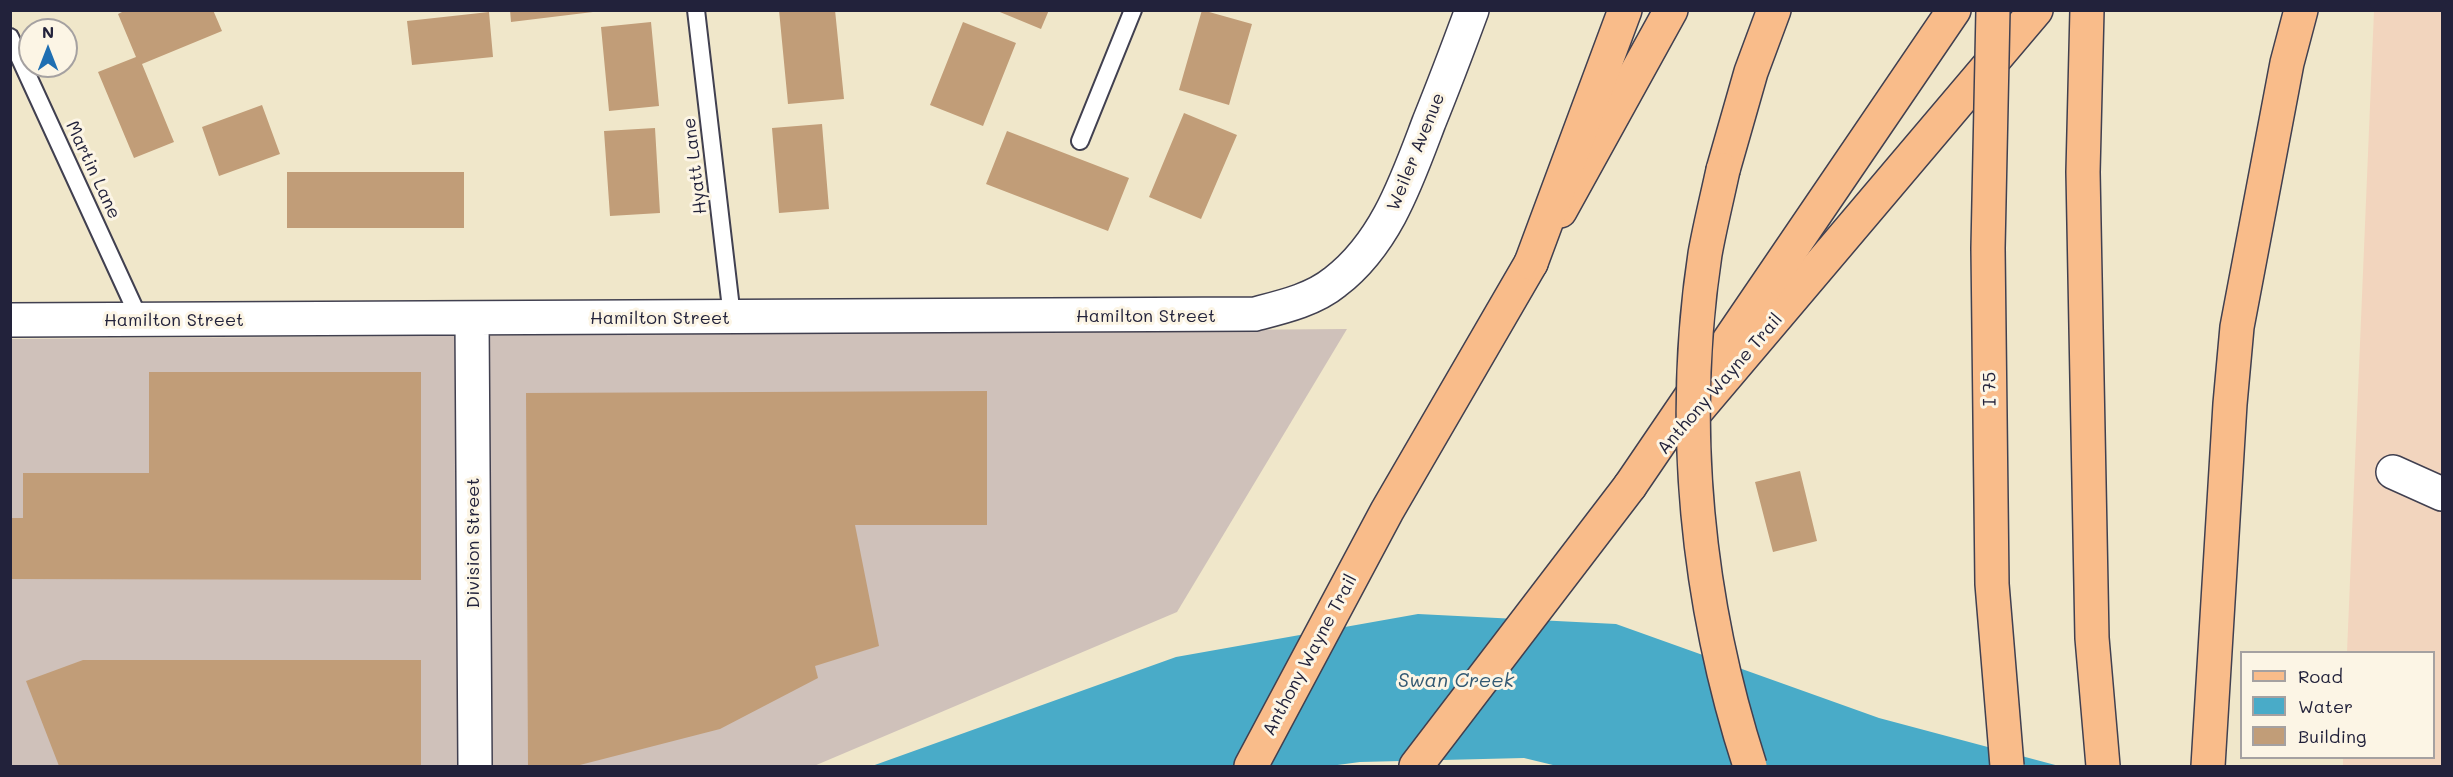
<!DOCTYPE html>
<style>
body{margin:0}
#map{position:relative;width:2453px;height:777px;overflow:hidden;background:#f0e7ca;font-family:Mali,sans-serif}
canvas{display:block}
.frame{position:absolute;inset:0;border:12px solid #22223b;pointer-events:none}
.legend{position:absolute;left:2240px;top:651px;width:195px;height:108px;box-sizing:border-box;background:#fcf5e5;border:2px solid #a5a1a1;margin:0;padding:8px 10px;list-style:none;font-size:18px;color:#22223b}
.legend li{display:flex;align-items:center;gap:12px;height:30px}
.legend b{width:30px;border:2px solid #a5a1a1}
.north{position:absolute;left:18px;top:18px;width:60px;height:60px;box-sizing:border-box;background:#fcf5e5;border:2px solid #a5a1a1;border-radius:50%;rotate:0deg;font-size:16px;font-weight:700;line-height:24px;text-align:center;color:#22223b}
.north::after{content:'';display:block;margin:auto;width:21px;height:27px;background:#1f6fb2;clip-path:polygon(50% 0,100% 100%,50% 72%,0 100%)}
</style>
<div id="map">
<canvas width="2453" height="777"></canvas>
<div class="frame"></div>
<ul class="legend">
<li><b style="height:8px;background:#f9bc8a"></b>Road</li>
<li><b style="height:16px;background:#49abc8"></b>Water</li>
<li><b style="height:16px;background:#c19d78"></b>Building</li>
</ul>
<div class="north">N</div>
</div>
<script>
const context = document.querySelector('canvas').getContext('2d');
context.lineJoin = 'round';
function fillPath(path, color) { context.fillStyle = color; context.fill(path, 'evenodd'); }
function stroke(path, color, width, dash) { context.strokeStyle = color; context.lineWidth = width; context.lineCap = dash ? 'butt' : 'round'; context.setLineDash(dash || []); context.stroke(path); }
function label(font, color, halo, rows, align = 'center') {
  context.font = font + ' Mali,sans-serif'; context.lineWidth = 6; context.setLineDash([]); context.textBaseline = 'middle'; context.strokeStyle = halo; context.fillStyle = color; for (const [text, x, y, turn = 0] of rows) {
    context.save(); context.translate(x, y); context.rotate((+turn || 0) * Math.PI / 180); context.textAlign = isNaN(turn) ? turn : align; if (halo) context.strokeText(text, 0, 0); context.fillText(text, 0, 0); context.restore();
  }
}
const built = new Path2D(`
 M2374,11H2442V766H2343V758H2434V652H2347Z`);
const industrial = new Path2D(`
 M1347,329L1177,612L814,766H11L10,339Z`);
const water = new Path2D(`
 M1418,614L1616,624L1879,718L2059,766H1557L1524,758L1360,762L1330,766H872L1176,657Z`);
const building = new Path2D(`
 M126,10H213L222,31L142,64L174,142L134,158L98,72L136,57L118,14Z
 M510,10H593V12L511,22Z
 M779,10H835L844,99L788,104Z
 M995,10H1049L1041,29Z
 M1202,10L1252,24L1229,105L1179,90Z
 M489,12L493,57L412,65L407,21Z
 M651,22L659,106L609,111L601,27Z
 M963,22L1016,43L983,126L930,105Z
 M262,105L280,154L219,176L202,127Z
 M1184,113L1237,135L1201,219L1149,197Z
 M822,124L829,209L779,213L772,128Z
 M655,128L660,213L610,216L604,131Z
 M1007,131L1129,178L1108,231L986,184Z
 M287,172H464V228H287Z
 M149,372H421V580L12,579V518H23V473H149Z
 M987,391V525H855L879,646L815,666L818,678L720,729L576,766H528L526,393Z
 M1800,471L1817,541L1773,552L1755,482Z
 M83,660H421V766H59L26,681Z`);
const service = new Path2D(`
 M696,10L732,317
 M10,37L140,320
 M1080,141L1133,10`);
const minor = new Path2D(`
 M472,319L475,766
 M10,320L1255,314C1282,307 1313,300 1335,282C1386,243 1407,180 1429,122C1444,85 1458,48 1472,10
 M2393,472L2442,494`);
const primary = new Path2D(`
 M1560,211L1671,10
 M1687,422L2036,10`);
const trunk = new Path2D(`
 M1251,766L1387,511L1531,263
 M1416,766L1630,486`);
const motorway = new Path2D(`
 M2087,10L2083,172L2092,638L2103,766
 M1723,170L1751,72L1774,10
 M1531,263L1625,10
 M1630,486L1954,10
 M2208,766L2230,404L2237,327L2287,63L2301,10`);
const motorwayBridge = new Path2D(`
 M1993,10L1988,248L1992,584L2007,766
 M1723,170C1717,198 1710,226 1705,254C1679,425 1697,603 1750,766`);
const streetNames = [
 ["Weiler Avenue",1416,152,-68],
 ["Hyatt Lane",695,166,-97],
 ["Martin Lane",93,170,65],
 ["Hamilton Street",1146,316],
 ["Hamilton Street",660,318],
 ["Hamilton Street",174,320],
 ["Anthony Wayne Trail",1720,384,-49],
 ["I 75",1990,389,-91],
 ["Division Street",473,543,-90],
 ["Anthony Wayne Trail",1310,655,-62]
];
const waterNames = [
 ["Swan Creek",1456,681]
];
fillPath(built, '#f2d5be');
fillPath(industrial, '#cfc1ba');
fillPath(water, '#49abc8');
fillPath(building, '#c19d78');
stroke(service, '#414050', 20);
stroke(minor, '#414050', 36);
stroke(primary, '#414050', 36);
stroke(trunk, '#414050', 36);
stroke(motorway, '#414050', 36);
stroke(service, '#fff', 16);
stroke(minor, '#fff', 33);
stroke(primary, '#f9bc8a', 33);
stroke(trunk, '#f9bc8a', 33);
stroke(motorway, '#f9bc8a', 33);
stroke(motorwayBridge, '#414050', 36, []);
stroke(motorwayBridge, '#f9bc8a', 33);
label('18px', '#22223b', '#fcf5e5', streetNames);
label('italic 20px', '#325973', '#fcf5e5', waterNames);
</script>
